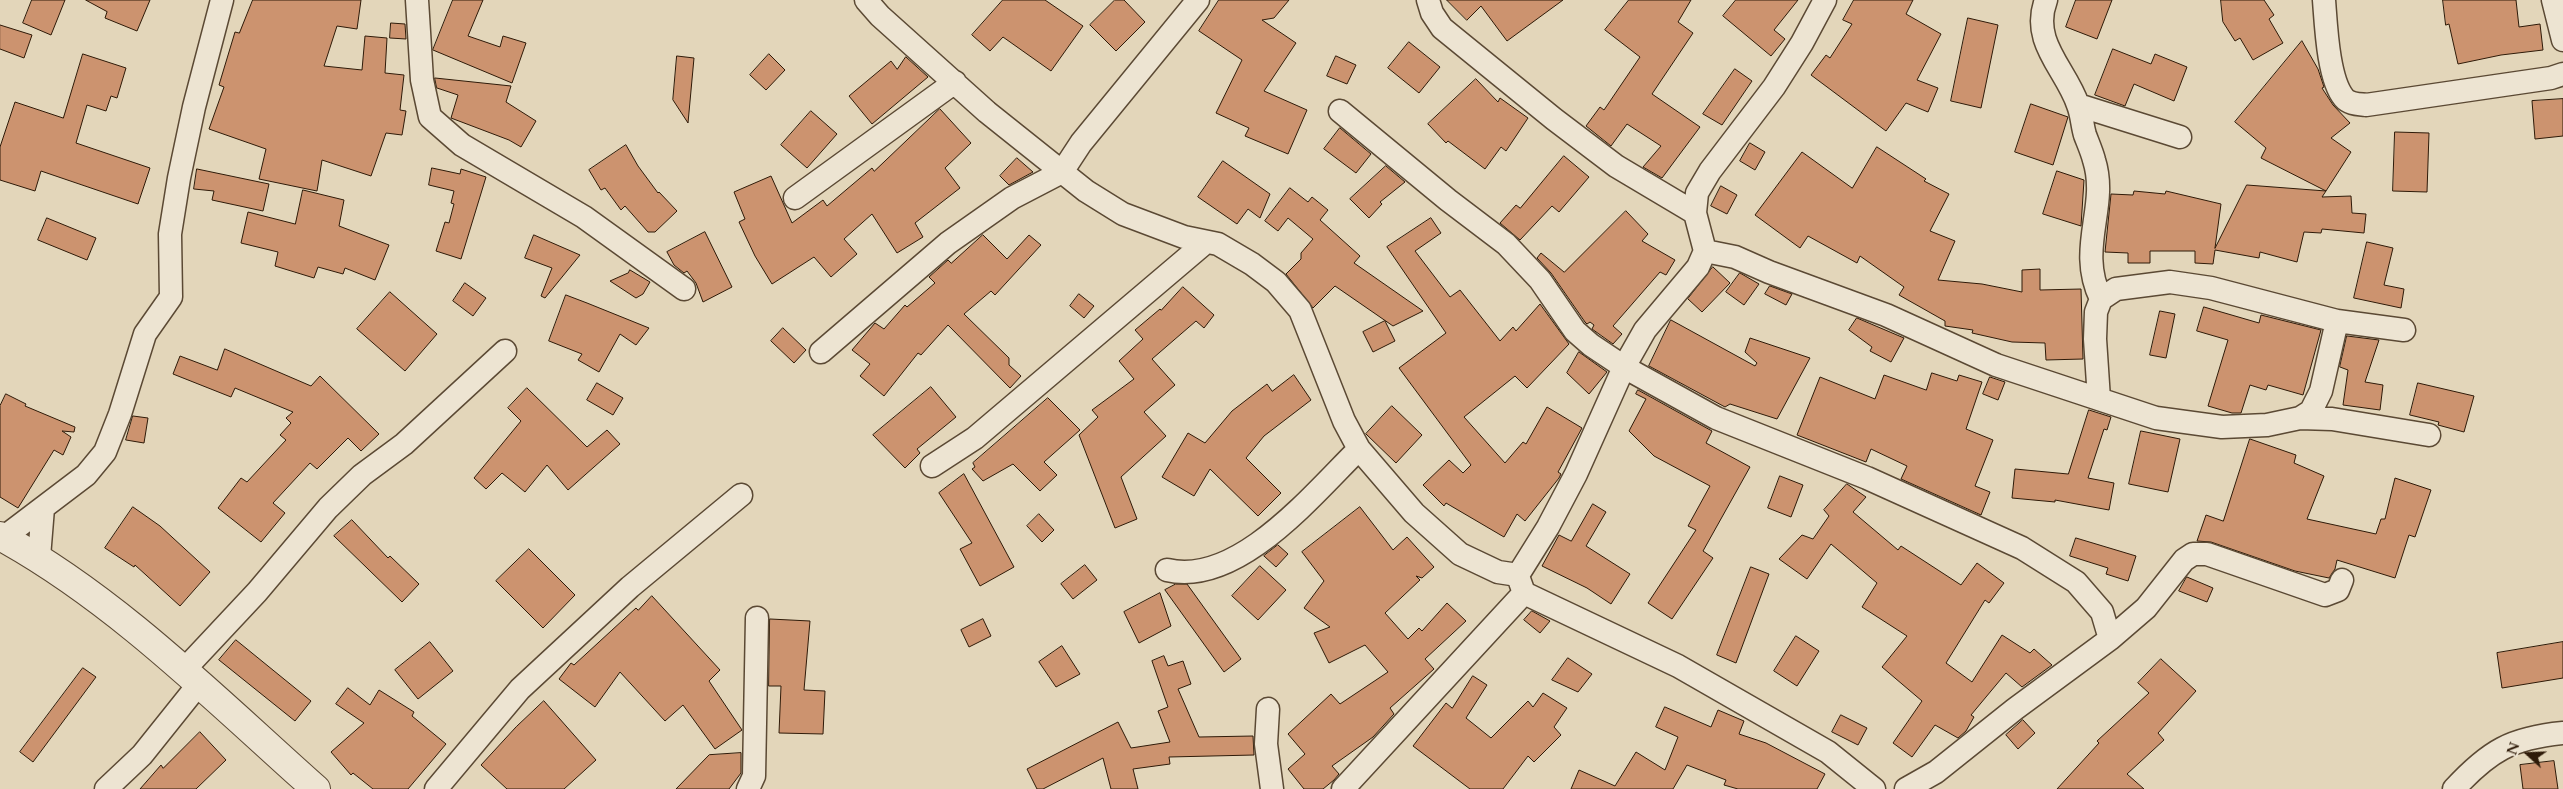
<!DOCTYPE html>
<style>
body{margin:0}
#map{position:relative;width:2563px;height:789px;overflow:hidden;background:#e3d6ba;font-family:Cardo,serif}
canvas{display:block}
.north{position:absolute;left:2503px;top:729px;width:50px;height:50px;-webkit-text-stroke:4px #ede4d2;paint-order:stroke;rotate:290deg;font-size:14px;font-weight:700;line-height:20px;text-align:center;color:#2e1a08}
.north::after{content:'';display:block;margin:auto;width:18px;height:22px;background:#2e1a08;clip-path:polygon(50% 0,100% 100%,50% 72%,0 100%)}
</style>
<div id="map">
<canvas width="2563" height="789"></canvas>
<div class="north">N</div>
</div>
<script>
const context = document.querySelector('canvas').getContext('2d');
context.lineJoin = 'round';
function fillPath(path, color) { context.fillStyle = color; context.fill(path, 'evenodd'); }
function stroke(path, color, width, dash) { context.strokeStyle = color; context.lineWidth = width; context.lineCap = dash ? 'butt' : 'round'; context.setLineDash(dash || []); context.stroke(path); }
const building = new Path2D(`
 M32,0H65L51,35L23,23Z
 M86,0H150L137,31L105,18L107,12Z
 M253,0H361L357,29L337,26L324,66L362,70L365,36L387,38L385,73L404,75L400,110L406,111L402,135L386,133L371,176L322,160L317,191L259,179L266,149L209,129L224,87L219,85L235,32L239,33Z
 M453,0H483L468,36L500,47L503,36L526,43L512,83L433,50Z
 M1003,0H1045L1083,26L1051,71L1003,37L990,51L972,35Z
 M1115,0H1124L1145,22L1116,51L1090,25Z
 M1219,0H1289L1274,18L1262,20L1296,43L1264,91L1307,110L1288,154L1245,136L1249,128L1216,113L1242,60L1199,31Z
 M1447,0H1563L1507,41L1481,6L1467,20Z
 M1629,0H1691L1678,22L1693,33L1652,94L1700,127L1662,178L1643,167L1661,146L1627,124L1611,146L1586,126L1600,107L1604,110L1640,57L1605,30Z
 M1736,0H1798L1774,30L1785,39L1771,56L1723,16Z
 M1854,0H1913L1906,14L1941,34L1917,80L1938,88L1928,112L1906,103L1886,131L1811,75L1826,55L1830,58L1852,24L1843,20Z
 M2076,0H2112L2097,39L2066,27Z
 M2221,0H2264L2274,15L2269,19L2283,43L2253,60L2240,38L2235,41L2223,22Z
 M2443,0H2516L2519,27L2540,24L2543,50L2501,55L2458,64L2449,24L2446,25Z
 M1968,18L1998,25L1981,108L1951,101Z
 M391,23L405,24L406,39L390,38Z
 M0,25L32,35L24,58L0,49Z
 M2302,41L2318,69L2324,87L2322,88L2333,105L2350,123L2331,138L2351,152L2326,191L2261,158L2266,148L2235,122Z
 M1409,42L1440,67L1419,93L1388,68Z
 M2113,49L2151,64L2155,54L2187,67L2174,101L2134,84L2125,106L2095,95Z
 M83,54L126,68L117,98L111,96L106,111L87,105L76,143L150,168L138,204L41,171L35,191L0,180V147L15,102L63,118Z
 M769,54L785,70L766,90L750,75Z
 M677,56L694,58L688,123L673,100Z
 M1336,56L1356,65L1347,84L1327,76Z
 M906,57L928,77L872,124L849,96L891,61L897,69Z
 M1735,69L1752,81L1722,125L1703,114Z
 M435,78L511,86L506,102L536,121L521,147L509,140L451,118L458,95L437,88Z
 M1476,79L1498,102L1500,98L1528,118L1506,151L1501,147L1485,169L1448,141L1446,143L1428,124Z
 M2563,99V136L2535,139L2532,101Z
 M2031,104L2068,117L2053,165L2015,152Z
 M940,109L971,143L945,168L960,188L915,223L923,237L897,253L872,214L844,239L857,254L831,277L814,257L772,284L755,256L739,222L745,219L734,192L771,176L792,223L823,200L827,206L872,168L874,171Z
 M811,111L837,134L807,168L781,145Z
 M1340,128L1371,154L1356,173L1324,149Z
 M2395,132L2429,133L2427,192L2393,191Z
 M1750,143L1765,152L1755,170L1740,161Z
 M626,145L638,166L658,193L659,192L677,211L655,232H648L625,206L621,210L605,188L601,190L589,170Z
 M1877,147L1926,179L1924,181L1949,194L1930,231L1955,241L1938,280L1982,284L2022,292V270L2040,269V290L2081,289L2083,359L2046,360L2045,343L2012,342L1972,333L1973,330L1945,326V321L1899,295L1904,287L1860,256L1857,263L1808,236L1800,248L1755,215L1802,152L1852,188Z
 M1564,156L1589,177L1559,212L1552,206L1520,240L1500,223L1516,205L1520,208Z
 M1017,158L1033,172L1009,185L1000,176Z
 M1223,161L1270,194L1260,218L1248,209L1237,224L1198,197Z
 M1386,166L1405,182L1380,202L1382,204L1369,218L1350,199Z
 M432,168L460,174L461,169L486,177L461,259L436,251L445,222L449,223L454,204L451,203L454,191L429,185Z
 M197,169L269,184L263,211L212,200L214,191L194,189Z
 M2057,171L2084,180L2081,226L2043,214Z
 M2247,185L2326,191L2322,197L2351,196L2352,213L2366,214L2364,233L2322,229L2321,233L2304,232L2297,262L2260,252L2259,258L2215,250L2213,264L2195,263V251H2150V263H2128V253L2105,252L2111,194L2133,195L2134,191L2165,194L2166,191L2221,204L2215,248Z
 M1721,186L1737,195L1727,214L1711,206Z
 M1290,188L1308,202L1312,197L1328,210L1320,220L1360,256L1354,263L1423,311L1393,326L1335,286L1313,308L1286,274L1301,259V253L1313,239L1288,218L1278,231L1265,221Z
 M303,190L344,200L339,226L389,245L375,280L345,268L343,274L318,267L314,278L275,266L278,252L241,243L248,212L295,224Z
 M1626,211L1648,234L1642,241L1675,260L1666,275L1660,272L1613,326L1622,334L1613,344L1592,329L1594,325L1590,322L1587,324L1585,322L1551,273L1537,258L1541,253L1564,272Z
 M47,218L96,238L87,260L38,240Z
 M1431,218L1441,233L1415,251L1450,297L1460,290L1500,341L1513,327L1516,331L1540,304L1569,344L1527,388L1515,376L1464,417L1505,463L1523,442L1526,444L1547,407L1582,428L1558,472L1561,474L1559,478L1525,521L1517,514L1504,537L1446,503L1444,506L1423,485L1449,460L1463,473L1471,465L1399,368L1446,333L1387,247Z
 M705,232L732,287L703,302L696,283L687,271L684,273L674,265L667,252Z
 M534,235L580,255L545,298L541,296L552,268L525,258Z
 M983,235L1007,259L1029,235L1041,245L995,295L991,291L964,314L1009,358V365L1021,376L1010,388L948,325L921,355L918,353L884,396L860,376L870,364L852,350L875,323L884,329L905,305L907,307L935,283L929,277L948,260L951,263Z
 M2367,242L2393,248L2384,285L2404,289L2401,308L2354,298Z
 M1713,267L1730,283L1702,312L1688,299Z
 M630,270L650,282L643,294L636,298L610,281L628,273Z
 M1740,273L1759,284L1744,305L1726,292Z
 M465,283L486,298L473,316L453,301Z
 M1770,286L1792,294L1786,305L1765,294Z
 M1183,287L1214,315L1204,328L1196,321L1152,359L1175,385L1144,412L1166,436L1121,477L1137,519L1115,528L1079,435L1098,417L1092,410L1134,379L1119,361L1143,339L1135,330L1160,309L1161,310Z
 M390,292L437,334L405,371L357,329Z
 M1079,294L1094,306L1084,318L1070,306Z
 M566,295L587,303L649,328L636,345L620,334L599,372L578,360L582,354L549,341Z
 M2204,307L2259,323L2261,315L2321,330L2303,395L2268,385L2266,390L2250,385L2241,413H2232L2208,406L2228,340L2197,331Z
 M2160,311L2175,314L2166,358L2150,355Z
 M1857,318L1904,338L1891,362L1870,351L1872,347L1849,330Z
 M1671,320L1755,366L1757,363L1745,352L1750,338L1810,358L1777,419L1730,404L1725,407L1649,366Z
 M1385,321L1395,341L1373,352L1363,332Z
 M783,328L806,350L794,363L771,341Z
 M2347,336L2379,340L2365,382L2383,385L2380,410L2343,405L2348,370L2340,367Z
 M225,349L311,386L320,376L379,434L361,451L348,438L317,469L310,463L273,503L285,513L261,542L218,508L241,478L247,482L286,440L280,435L291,423L286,418L293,412L235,388L231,397L173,374L180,356L217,370Z
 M1579,352L1607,372L1589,394L1567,373Z
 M1932,373L1957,381L1959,375L1982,382L1966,429L1993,440L1975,486L1990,492L1981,515L1901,479L1907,466L1871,449L1866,462L1797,435L1820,377L1875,399L1884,375L1926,390Z
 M1294,375L1311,400L1264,436L1246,458L1281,493L1258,516L1210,469L1194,496L1162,477L1188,433L1205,443L1232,411L1267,384L1272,391Z
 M1990,377L2005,382L1998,400L1983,394Z
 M597,383L623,398L613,415L587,400Z
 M2418,383L2474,396L2464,432L2438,425L2439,422L2410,415Z
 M931,387L956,417L917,449L920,453L905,468L873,435Z
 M527,388L587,447L607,430L620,444L568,490L547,465L525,492L502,473L486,489L474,478L521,421L508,408Z
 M1638,390L1712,431L1706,443L1750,467L1703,551L1713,558L1672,619L1648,603L1696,530L1688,526L1710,486L1654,456L1629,431L1646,399L1636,394Z
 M6,394L26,404L25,406L75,427L74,432L62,431L71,437L63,455L54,450L18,508L0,497V406Z
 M1048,398L1080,430L1044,462L1057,475L1040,491L1013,464L983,481L972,469L975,467L973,463Z
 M1392,406L1422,435L1396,463L1366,434Z
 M2089,410L2111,417L2107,430L2104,429L2088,478L2114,483L2109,510L2055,500V502L2012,498L2015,469L2068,474Z
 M133,416L148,418L144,443L126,440Z
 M2141,431L2180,439L2168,492L2129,484Z
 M2250,439L2296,455L2294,463L2324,476L2307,519L2376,534L2381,519H2385L2395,478L2431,490L2415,537L2409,535L2395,578L2337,560L2335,569L2329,578L2295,571L2211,542L2197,541L2206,515L2223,521Z
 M964,474L1014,567L980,586L960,549L972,543L939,493Z
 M1780,476L1803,485L1791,517L1768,508Z
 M1847,484L1866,497L1853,512L1898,550L1901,546L1961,585L1977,563L2004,583L1989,603L1985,600L1946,663L1972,682L2002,635L2030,653L2034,649L2052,665L2022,687L2006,673L1971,715L1974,717L1966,731L1958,738L1935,725L1912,757L1893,743L1922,701L1882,667L1907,636L1862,607L1877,583L1831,544L1807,579L1779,559L1802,535L1813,539L1829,516L1824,510Z
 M1593,504L1606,512L1586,546L1630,574L1611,604L1587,588L1542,566L1559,535L1571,541Z
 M133,507L160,526L210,572L180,606L135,565L134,567L105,548Z
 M1360,507L1393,550L1407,537L1434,567L1422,578L1416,576L1420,580L1385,613L1408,639L1419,628L1422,631L1447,603L1466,621L1425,659L1434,669L1390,708L1394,714L1373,737L1332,766L1339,774L1334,780L1323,789H1304L1288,769L1305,754L1288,734L1331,694L1340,704L1388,672L1365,645L1329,663L1314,633L1330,627L1304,608L1324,581L1302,552Z
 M1039,514L1054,530L1042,542L1027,526Z
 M352,520L388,558L390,556L419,584L402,602L334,536Z
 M2076,538L2136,556L2128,581L2106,574L2108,568L2070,556Z
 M1278,545L1288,554L1276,567L1264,556Z
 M529,549L575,595L543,628L496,581Z
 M1085,565L1097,580L1073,599L1061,584Z
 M1260,566L1286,590L1258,620L1232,596Z
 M1751,567L1769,574L1736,663L1717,655Z
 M2187,577L2213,588L2207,602L2179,591Z
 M1176,584H1187L1241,659L1224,672L1165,590Z
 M1160,593L1171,626L1139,643L1124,612Z
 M652,596L720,670L709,681L742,730L715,749L683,705L665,721L620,672L595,707L559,679L571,663L574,665L636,608L638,610Z
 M1532,611L1550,621L1540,633L1524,620Z
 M770,619L810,621L804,690L825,691L823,734L779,733L781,686H769Z
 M983,619L991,636L969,647L961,630Z
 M1796,636L1819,651L1797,686L1774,671Z
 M236,640L311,701L295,721L219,660Z
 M430,642L453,671L418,699L395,670Z
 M2563,642V678L2502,688L2497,653Z
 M1062,646L1080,674L1056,687L1039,662Z
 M1164,656L1168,666L1183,661L1191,684L1178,689L1199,737L1253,736L1254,755L1169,757L1170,764L1133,769L1138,789H1111L1103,758L1043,789H1037L1027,769L1118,722L1131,748L1170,742L1158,711L1168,707L1152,661Z
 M1568,658L1592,674L1578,692L1552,680Z
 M2161,659L2196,691L2158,733L2164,740L2127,774L2144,789H2057L2099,743L2097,741L2149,693L2138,683Z
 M83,668L96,677L33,762L20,752Z
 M1473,676L1487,685L1466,718L1491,738L1528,701L1533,707L1543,693L1567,708L1554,727L1561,735L1534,762L1528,756L1503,789H1470L1413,746L1446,703L1452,708Z
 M348,688L370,705L379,690L414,712L412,716L446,744L408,789H373L353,773L351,775L331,752L364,723L336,704Z
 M544,701L596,760L564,789H507L481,765L516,727Z
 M1665,707L1711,727L1718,710L1744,721L1739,734L1766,743L1825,774L1817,789H1738L1724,785L1726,780L1687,765L1673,789H1571L1579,770L1615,786L1636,752L1665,770L1678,737L1656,727Z
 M1841,715L1867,728L1858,745L1832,732Z
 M2023,720L2035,733L2018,749L2006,735Z
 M200,732L226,760L196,789H140L161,765L163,768Z
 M741,753V773L729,789H676L709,755Z
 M2554,761L2558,789H2523L2520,765Z`);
const minor = new Path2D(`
 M417,0L422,80L430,117L462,145L584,217L684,289
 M866,0L880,16L987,112L1086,191L1123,214L1184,237L1218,244L1252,264L1276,282L1300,310L1344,421L1359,449L1414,513L1460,554L1498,572L1518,575
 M1428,0L1432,13L1442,28L1554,119L1616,166L1695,213
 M2046,0C2030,42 2066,69 2078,105C2082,115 2082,125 2085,135C2088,143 2092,152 2094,160C2109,207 2076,248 2101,299
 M2324,0C2326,25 2328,79 2344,98C2349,104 2359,104 2366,105L2551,78L2563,74
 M2553,0L2563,40
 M2078,105L2180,137
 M1340,111L1448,200L1506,244L1540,280L1575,331L1591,345L1624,367L1716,418L1867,478L2022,548L2076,582L2102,612L2110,639
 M795,198L955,82
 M1705,251L1735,257L1769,272L1886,315L1996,365L2156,418L2222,427L2267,425L2300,418L2311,411L2321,391L2337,321
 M821,352L948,243L1012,198L1062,172L1081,143L1198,0
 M2099,399L2095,339L2096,312L2101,299L2116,289L2170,282L2211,288L2337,321L2404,330
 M2300,418L2332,419L2429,435
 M932,466L975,438L1206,242
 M3,538L86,475L105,452L120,414L145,334L171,297L170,234L179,178L194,107L222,0
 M39,557L43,508
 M1167,570C1238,587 1313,494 1359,449
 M1518,575L1548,527L1576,474L1624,367L1645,330L1698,267L1705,251L1695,213L1697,193L1710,171L1774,87L1802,43L1825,0
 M1524,593L1678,666L1828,752L1874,789
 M183,671L257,592L328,508L362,475L404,444L505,351
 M1268,709L1266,744L1272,789
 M106,789L142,755L198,685
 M436,789L520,689L630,587L741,495
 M748,789L754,776L757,618
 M1343,789L1524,593L1519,579
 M1906,789L1936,772L2015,709L2110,639L2146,608L2184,560L2193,554H2207L2325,595L2338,590L2342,580
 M2454,789C2489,751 2511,738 2563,733`);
const tertiary = new Path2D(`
 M0,536C117,600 217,701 316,789`);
fillPath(building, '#cc936f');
stroke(building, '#2e1a08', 1);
stroke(minor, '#5b4934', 25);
stroke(tertiary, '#5b4934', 30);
stroke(minor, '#ede4d2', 22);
stroke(tertiary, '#ede4d2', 28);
</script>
